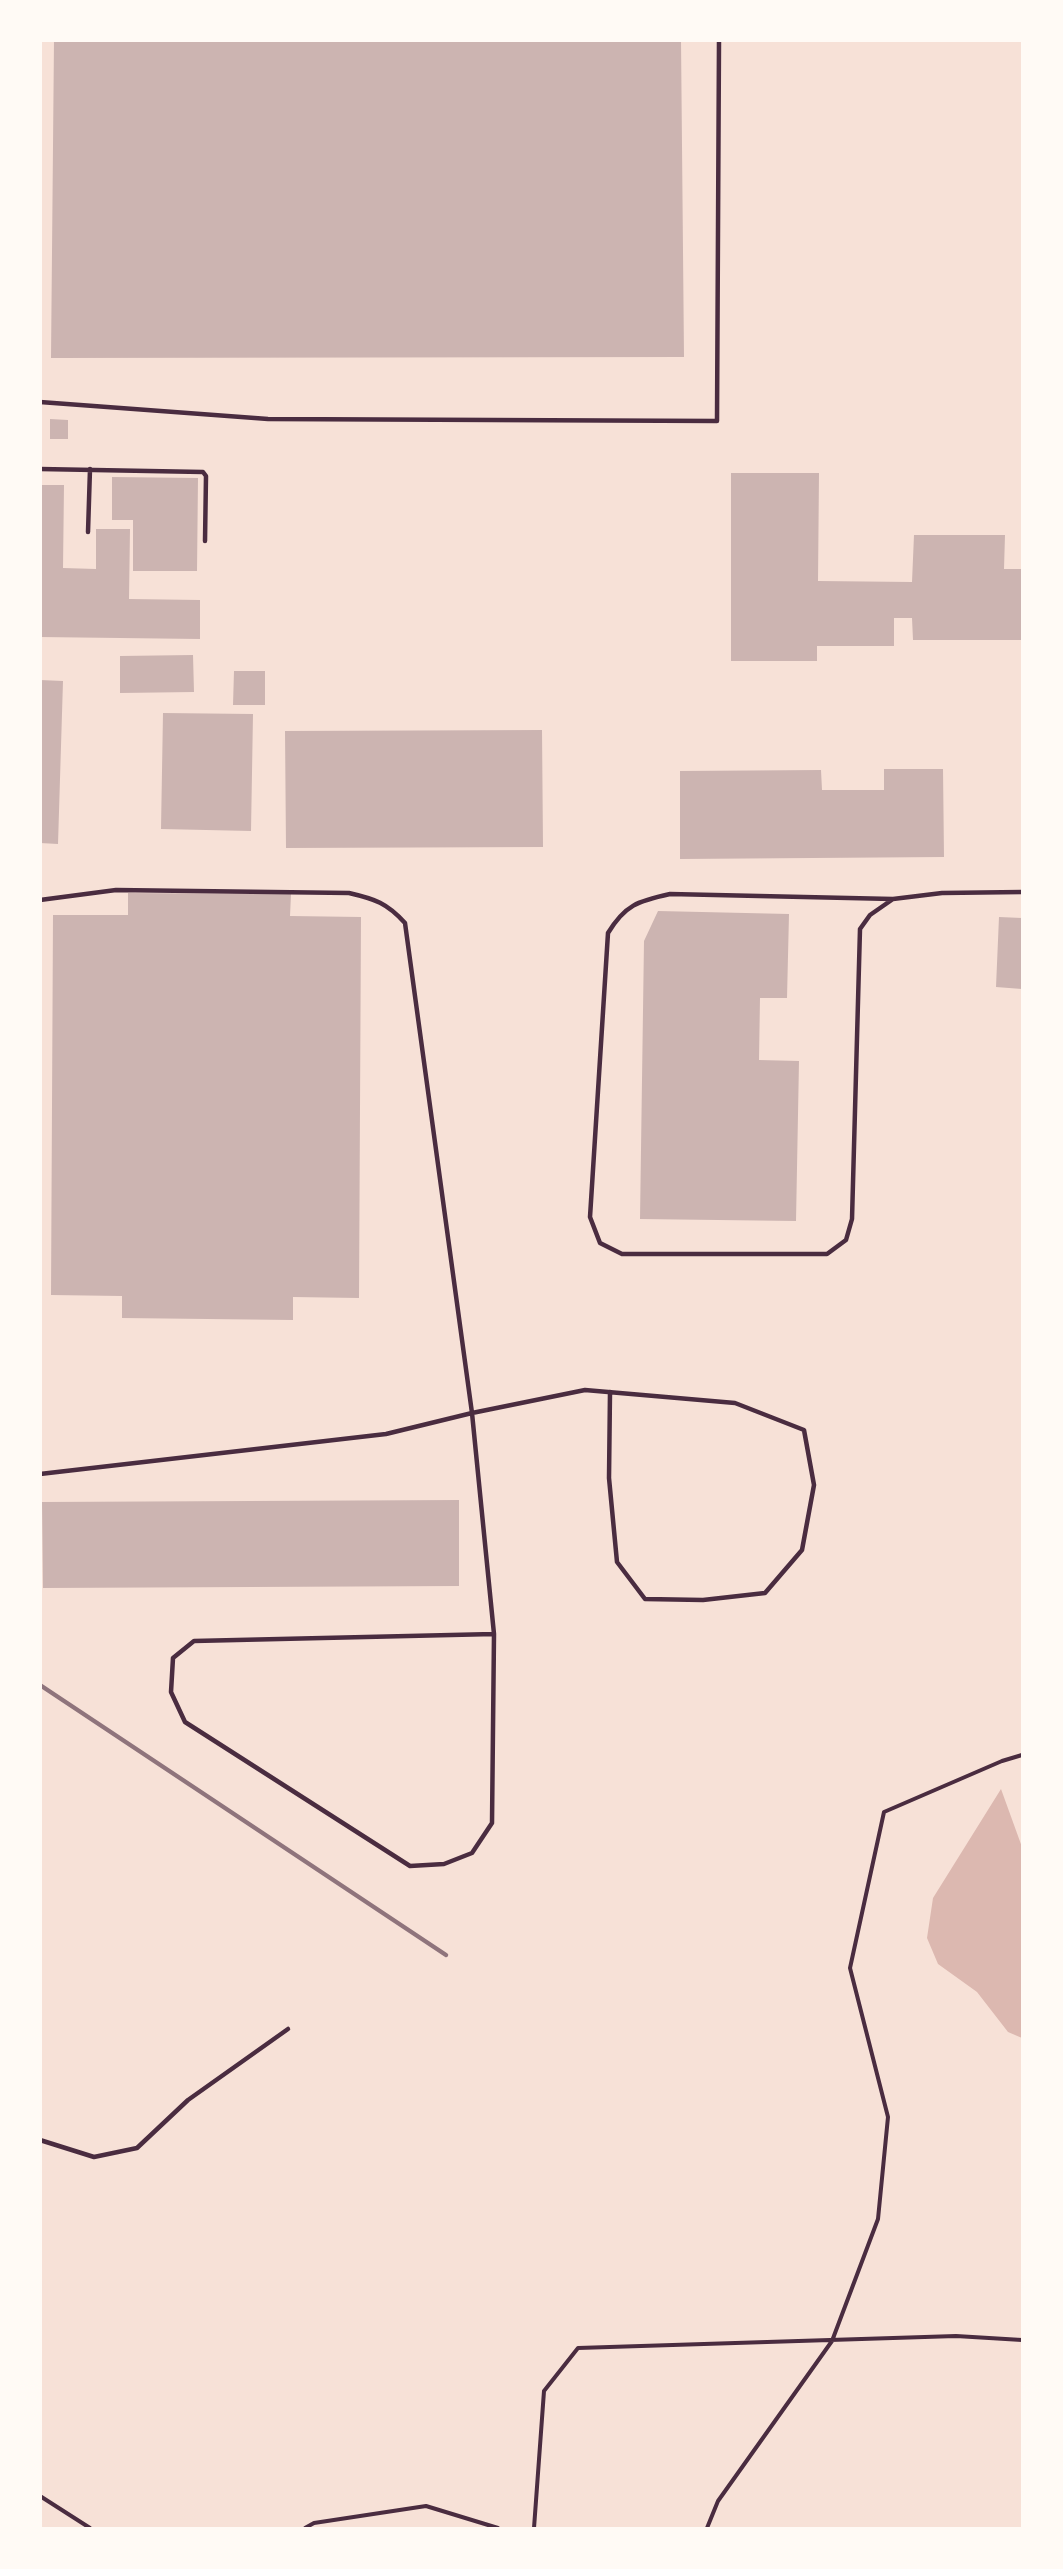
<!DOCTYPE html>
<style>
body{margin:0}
#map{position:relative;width:1063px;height:2569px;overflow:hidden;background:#f7e1d7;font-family:Commissioner,sans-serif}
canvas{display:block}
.frame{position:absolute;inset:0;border:42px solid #fffaf5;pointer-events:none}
</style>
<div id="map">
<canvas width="1063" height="2569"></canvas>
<div class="frame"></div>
</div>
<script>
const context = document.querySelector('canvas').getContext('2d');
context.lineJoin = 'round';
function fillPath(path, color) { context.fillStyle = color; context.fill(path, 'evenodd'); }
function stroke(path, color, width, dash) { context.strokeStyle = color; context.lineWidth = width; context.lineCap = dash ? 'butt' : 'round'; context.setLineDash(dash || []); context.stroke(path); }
const water = new Path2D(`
 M1001,1789L1022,1847V2038L1008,2032L977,1992L938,1964L927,1938L933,1898Z`);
const building = new Path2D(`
 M54,40H681L684,357L51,358Z
 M50,419L68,420V439H50Z
 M731,473H819L818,581L912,582L914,535H1005L1004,569H1022V640H913L912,618H894V646H817V661H731Z
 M112,477L198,478L197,571H133V520H112Z
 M40,485H64L63,568L96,569V529H130L129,599L200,600V639L40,637Z
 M193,655L194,692L120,693V656Z
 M234,671H265V705H233Z
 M40,680L63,681L58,844L40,843Z
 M163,713L253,714L251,831L161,829Z
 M542,730L543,847L286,848L285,731Z
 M884,769H943L944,857L680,859V771L821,770L822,790H884Z
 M128,893L291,894L290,916L361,917L359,1298L293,1297V1320L122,1318V1296L51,1295L53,915H128Z
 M658,911L789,914L787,998H760L759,1060L799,1061L796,1221L640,1219L644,941Z
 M999,917L1022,918V989L996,987Z
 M459,1500V1586L43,1588L42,1502Z`);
const path = new Path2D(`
 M40,2496L90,2528
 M305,2528L314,2523L426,2506L498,2528
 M534,2528L544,2391L578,2348L956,2336L1022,2340
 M707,2528L718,2501L832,2341L878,2219L888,2117L850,1968L884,1812L1002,1761L1022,1755`);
const service = new Path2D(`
 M40,402L268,419L717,421L719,40
 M40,469L203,472L206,476L205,541
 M88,532L90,469
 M893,899L870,915L860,929L852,1219L846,1240L827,1254H622L600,1243L590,1217L608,933C625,905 638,901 670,894L893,899L942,893L1022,892
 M40,900L116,890L349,893C375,899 387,903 405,923L472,1413L494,1634L492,1823L472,1853L444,1864L410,1866L185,1722L171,1692L173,1658L194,1641L494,1634
 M40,1474L386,1434L472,1413L585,1390L735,1403L804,1430L814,1485L802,1550L765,1593L703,1600L645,1599L617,1562L609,1478L610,1392
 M40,2140L94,2157L137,2148L188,2100L288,2029`);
const rail = new Path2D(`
 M40,1685L446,1955`);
fillPath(water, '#dcb8b0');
fillPath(building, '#ccb4b1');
stroke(path, '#4a2c40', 4);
stroke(service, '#4a2c40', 4.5);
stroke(rail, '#8f747c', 4.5);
</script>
